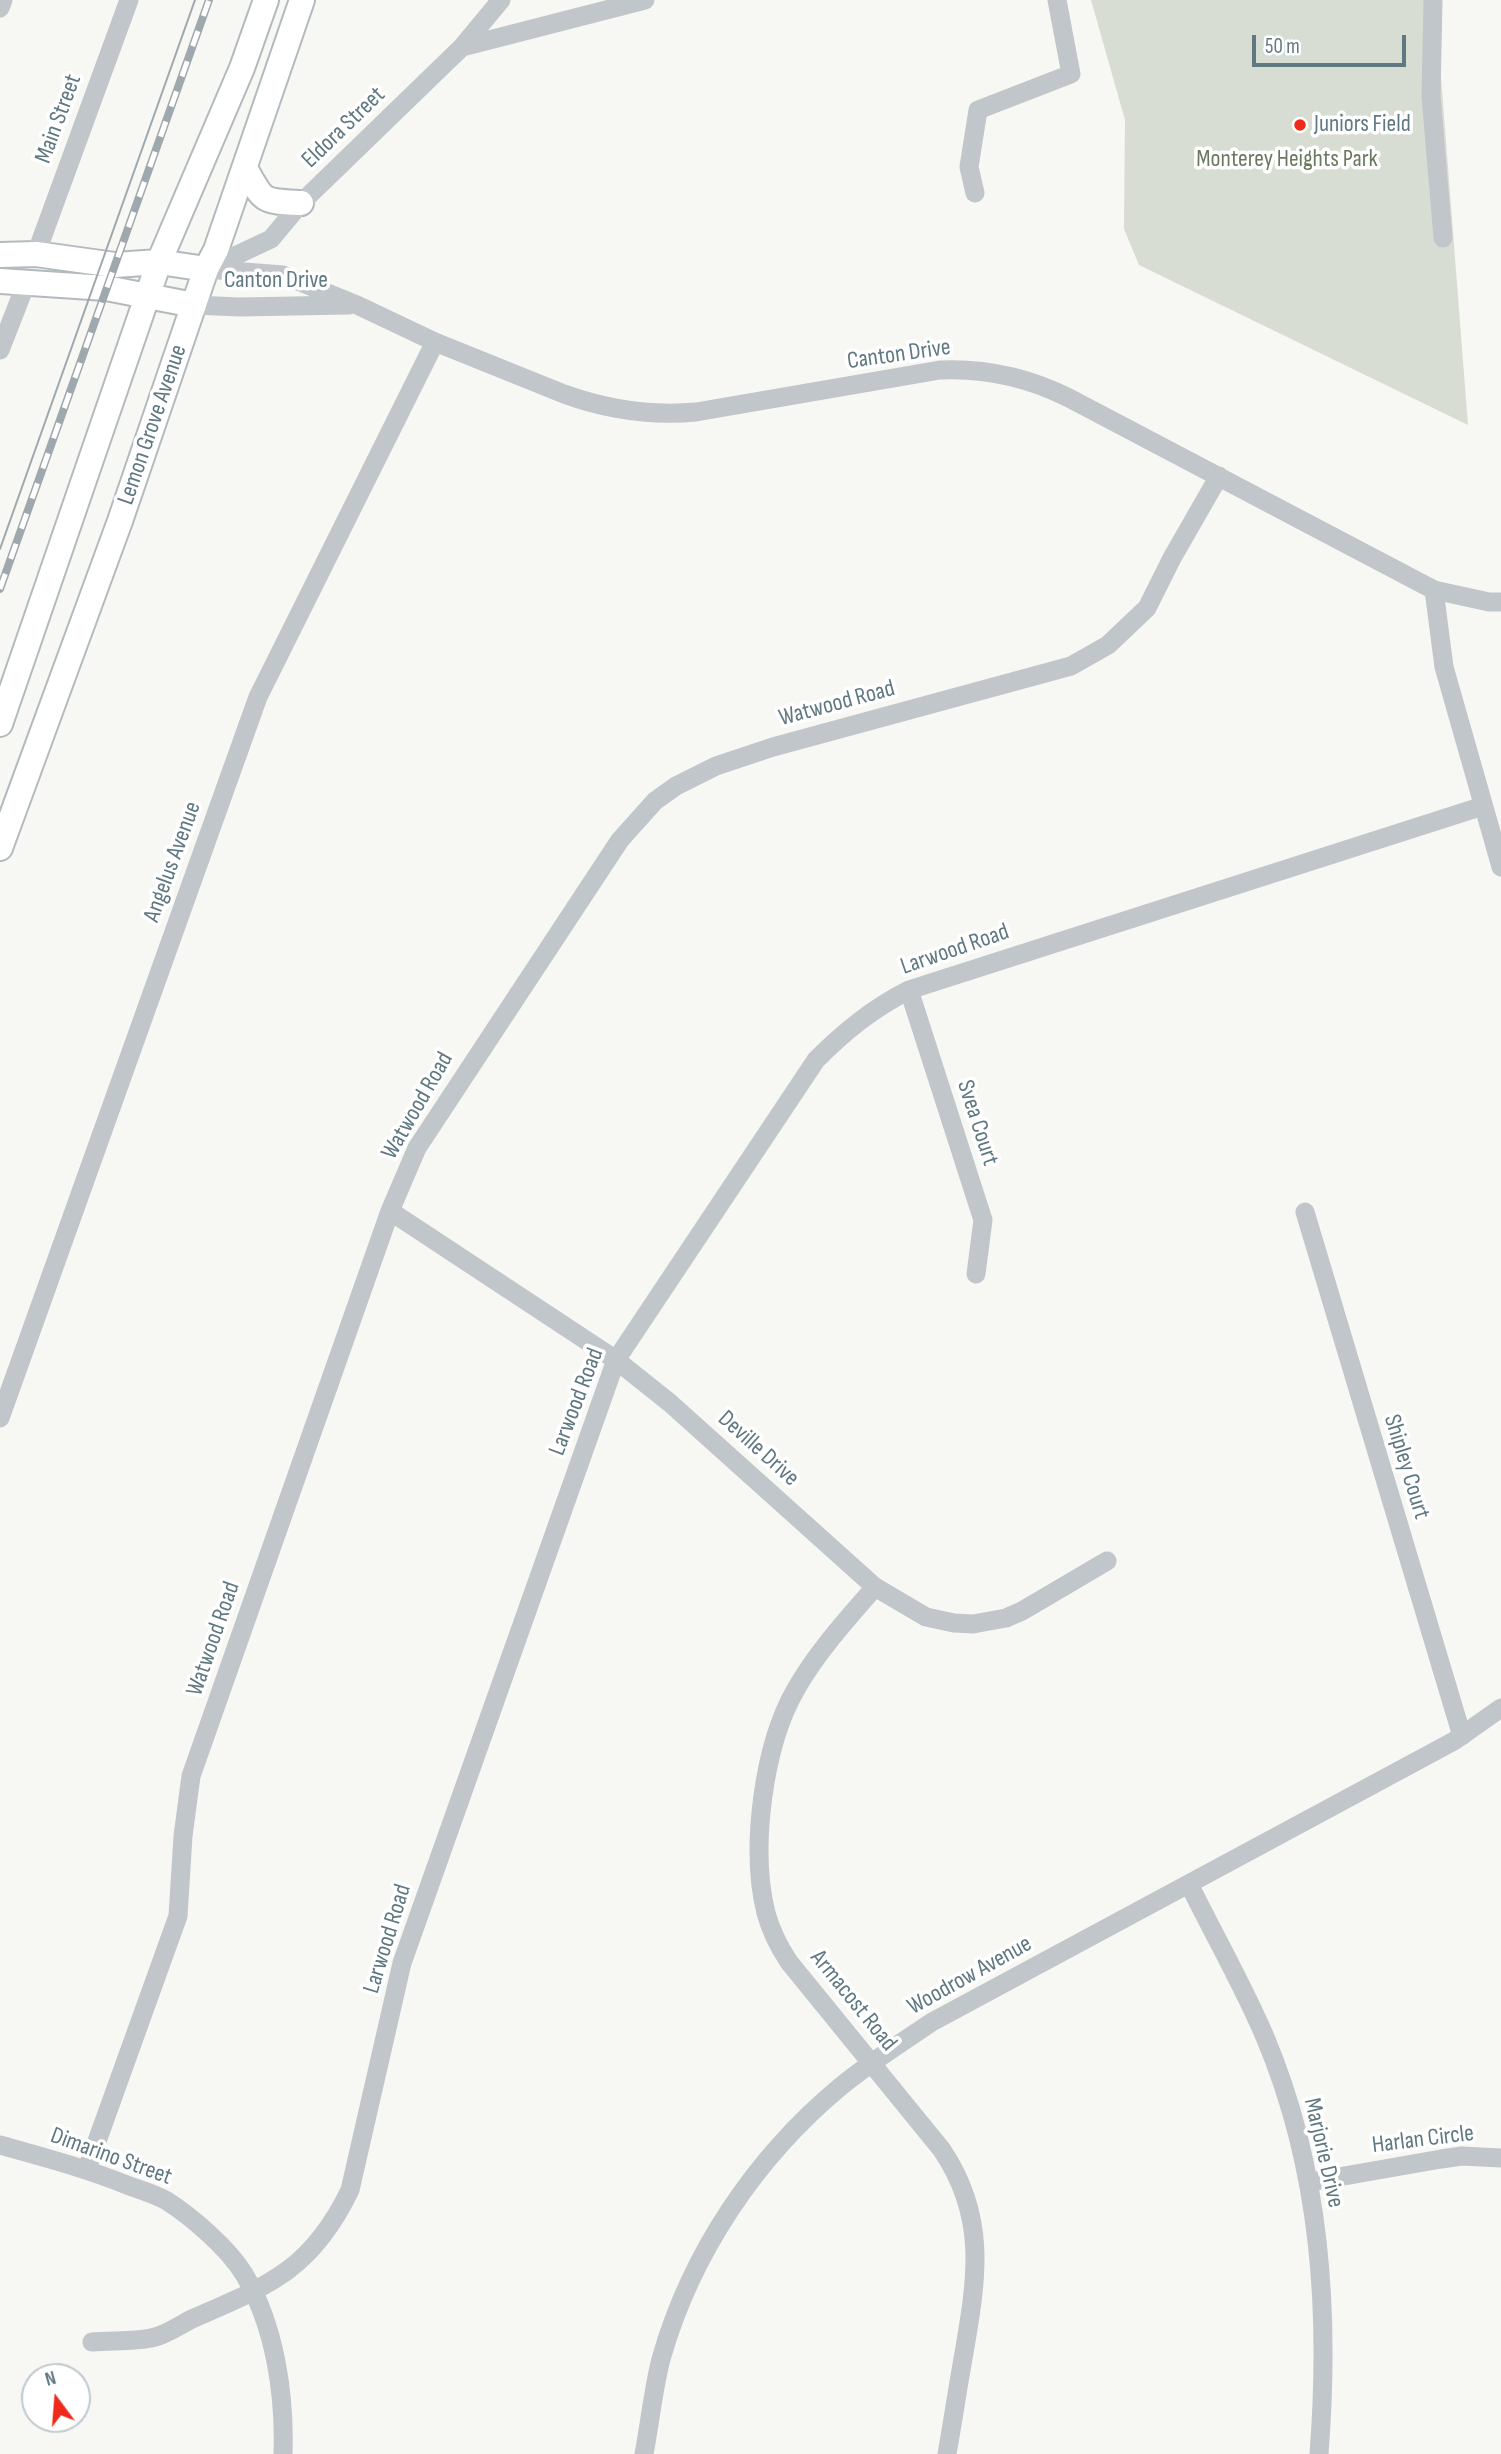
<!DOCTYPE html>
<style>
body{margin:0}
#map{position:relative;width:1501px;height:2454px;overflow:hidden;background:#f7f7f4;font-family:"Sofia Sans Condensed",sans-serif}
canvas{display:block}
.north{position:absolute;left:21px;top:2363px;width:70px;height:70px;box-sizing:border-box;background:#fff;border:2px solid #bfc9cd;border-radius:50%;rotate:344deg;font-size:19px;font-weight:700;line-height:28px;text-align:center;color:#607881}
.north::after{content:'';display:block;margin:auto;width:24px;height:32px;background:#f02a1b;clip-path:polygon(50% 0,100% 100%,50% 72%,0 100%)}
.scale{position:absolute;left:1252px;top:35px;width:154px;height:32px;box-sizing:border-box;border:4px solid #607881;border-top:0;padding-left:9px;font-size:21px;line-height:24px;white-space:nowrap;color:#607881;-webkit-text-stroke:5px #fff;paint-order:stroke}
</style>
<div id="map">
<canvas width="1501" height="2454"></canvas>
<div class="north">N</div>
<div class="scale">50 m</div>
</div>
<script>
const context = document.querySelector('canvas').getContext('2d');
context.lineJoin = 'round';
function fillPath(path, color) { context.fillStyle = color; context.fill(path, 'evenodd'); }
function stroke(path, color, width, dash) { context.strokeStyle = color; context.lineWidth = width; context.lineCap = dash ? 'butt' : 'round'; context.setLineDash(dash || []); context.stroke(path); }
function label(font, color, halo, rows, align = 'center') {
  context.font = font + ' "Sofia Sans Condensed",sans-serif'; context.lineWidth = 7; context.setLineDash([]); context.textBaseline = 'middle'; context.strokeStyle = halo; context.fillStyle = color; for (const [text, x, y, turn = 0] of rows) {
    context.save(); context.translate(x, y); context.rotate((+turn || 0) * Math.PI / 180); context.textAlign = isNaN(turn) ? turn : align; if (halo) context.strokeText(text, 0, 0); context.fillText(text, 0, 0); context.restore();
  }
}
const green = new Path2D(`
 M1091,0H1435L1468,425L1139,265L1124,229L1125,120Z`);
const minor = new Path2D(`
 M1433,0L1431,96L1443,238
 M0,8L3,0
 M462,47L645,0
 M975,193L969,167L978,110L1071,74L1057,0
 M36,254L129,0
 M206,269L283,275L357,305L435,342L564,394C608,410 650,416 696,412L940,370C986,368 1027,377 1069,398L1434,590L1489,602H1501
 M207,269L271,239L301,203L462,47L501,0
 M194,305L239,307L349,305
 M0,350L27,281
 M1434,590L1444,667L1501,867
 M909,990L983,1220L976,1274
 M390,1211L616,1360L670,1403L875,1587L926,1617L954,1623L973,1624L1006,1618L1022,1611L1107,1561
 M1305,1212L1462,1736
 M0,1418L258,697L435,342
 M875,1587C847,1619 817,1652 796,1689C763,1746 750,1849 766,1913C771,1931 779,1947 789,1962L942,2150C987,2217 977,2277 964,2353C958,2386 953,2420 947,2454
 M1189,1884C1214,1935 1243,1985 1265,2037C1321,2170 1330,2312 1319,2454
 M0,2145C43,2157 85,2168 127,2185C140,2190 155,2194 167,2201C192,2217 228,2248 244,2274C275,2326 285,2394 283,2454
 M87,2169L178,1916L183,1836L191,1776L390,1211L417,1148L620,840L655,801L676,786L716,766L773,747L1071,666L1108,645L1147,608L1172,558L1219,476
 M1310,2182L1441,2159L1462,2156L1501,2158
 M92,2342C111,2340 132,2342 151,2338C165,2336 181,2324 194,2318C270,2285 312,2269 350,2190L402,1963L616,1360L816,1060C845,1031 872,1009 909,990L1483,806
 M644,2454C650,2423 653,2390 661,2359C691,2253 756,2157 840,2087C869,2063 901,2043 932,2022L1454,1741L1501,1708`);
const major = new Path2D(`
 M245,168C264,203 262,201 301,203
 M0,255L36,254L115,265L159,262L206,269
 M0,281L106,288L194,305
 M0,724L159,262L242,68L266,0
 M0,848L120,521L206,269L216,250L302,0`);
const tram = new Path2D(`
 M0,549L195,0`);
const rail = new Path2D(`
 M0,589L209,0`);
const markers = [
 [1300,125,7,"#f02a1b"]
];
const streetNames = [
 ["Main Street",59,119,-70],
 ["Eldora Street",344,128,-44],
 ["Canton Drive",276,281],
 ["Canton Drive",899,355,-8],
 ["Lemon Grove Avenue",153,425,-71],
 ["Watwood Road",837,704,-15],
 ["Angelus Avenue",173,862,-70],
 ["Larwood Road",955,950,-19],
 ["Watwood Road",418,1106,-60],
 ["Svea Court",977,1123,72],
 ["Larwood Road",577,1402,-69],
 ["Deville Drive",758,1449,42],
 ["Shipley Court",1406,1467,73],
 ["Watwood Road",214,1639,-71],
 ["Larwood Road",388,1939,-73],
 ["Woodrow Avenue",970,1976,-29],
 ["Armacost Road",853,2001,51],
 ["Harlan Circle",1423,2140,-7],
 ["Marjorie Drive",1323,2153,77],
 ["Dimarino Street",111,2157,20]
];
const poiNames = [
 ["Juniors Field",1314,125]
];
const parkNames = [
 ["Monterey Heights Park",1287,160]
];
fillPath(green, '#d8ddd3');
stroke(major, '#b3babd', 28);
stroke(minor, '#c0c6c9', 19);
stroke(major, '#fff', 24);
stroke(tram, '#9fa9ad', 2);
stroke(rail, '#9fa9ad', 8);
stroke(rail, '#fff', 5, [16]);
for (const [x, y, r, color] of markers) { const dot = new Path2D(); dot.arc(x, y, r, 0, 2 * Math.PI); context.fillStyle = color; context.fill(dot); stroke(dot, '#fff', 2.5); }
label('24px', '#607881', '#fff', streetNames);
label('24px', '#607881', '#fff', poiNames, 'left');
label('24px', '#68795f', '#fff', parkNames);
</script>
